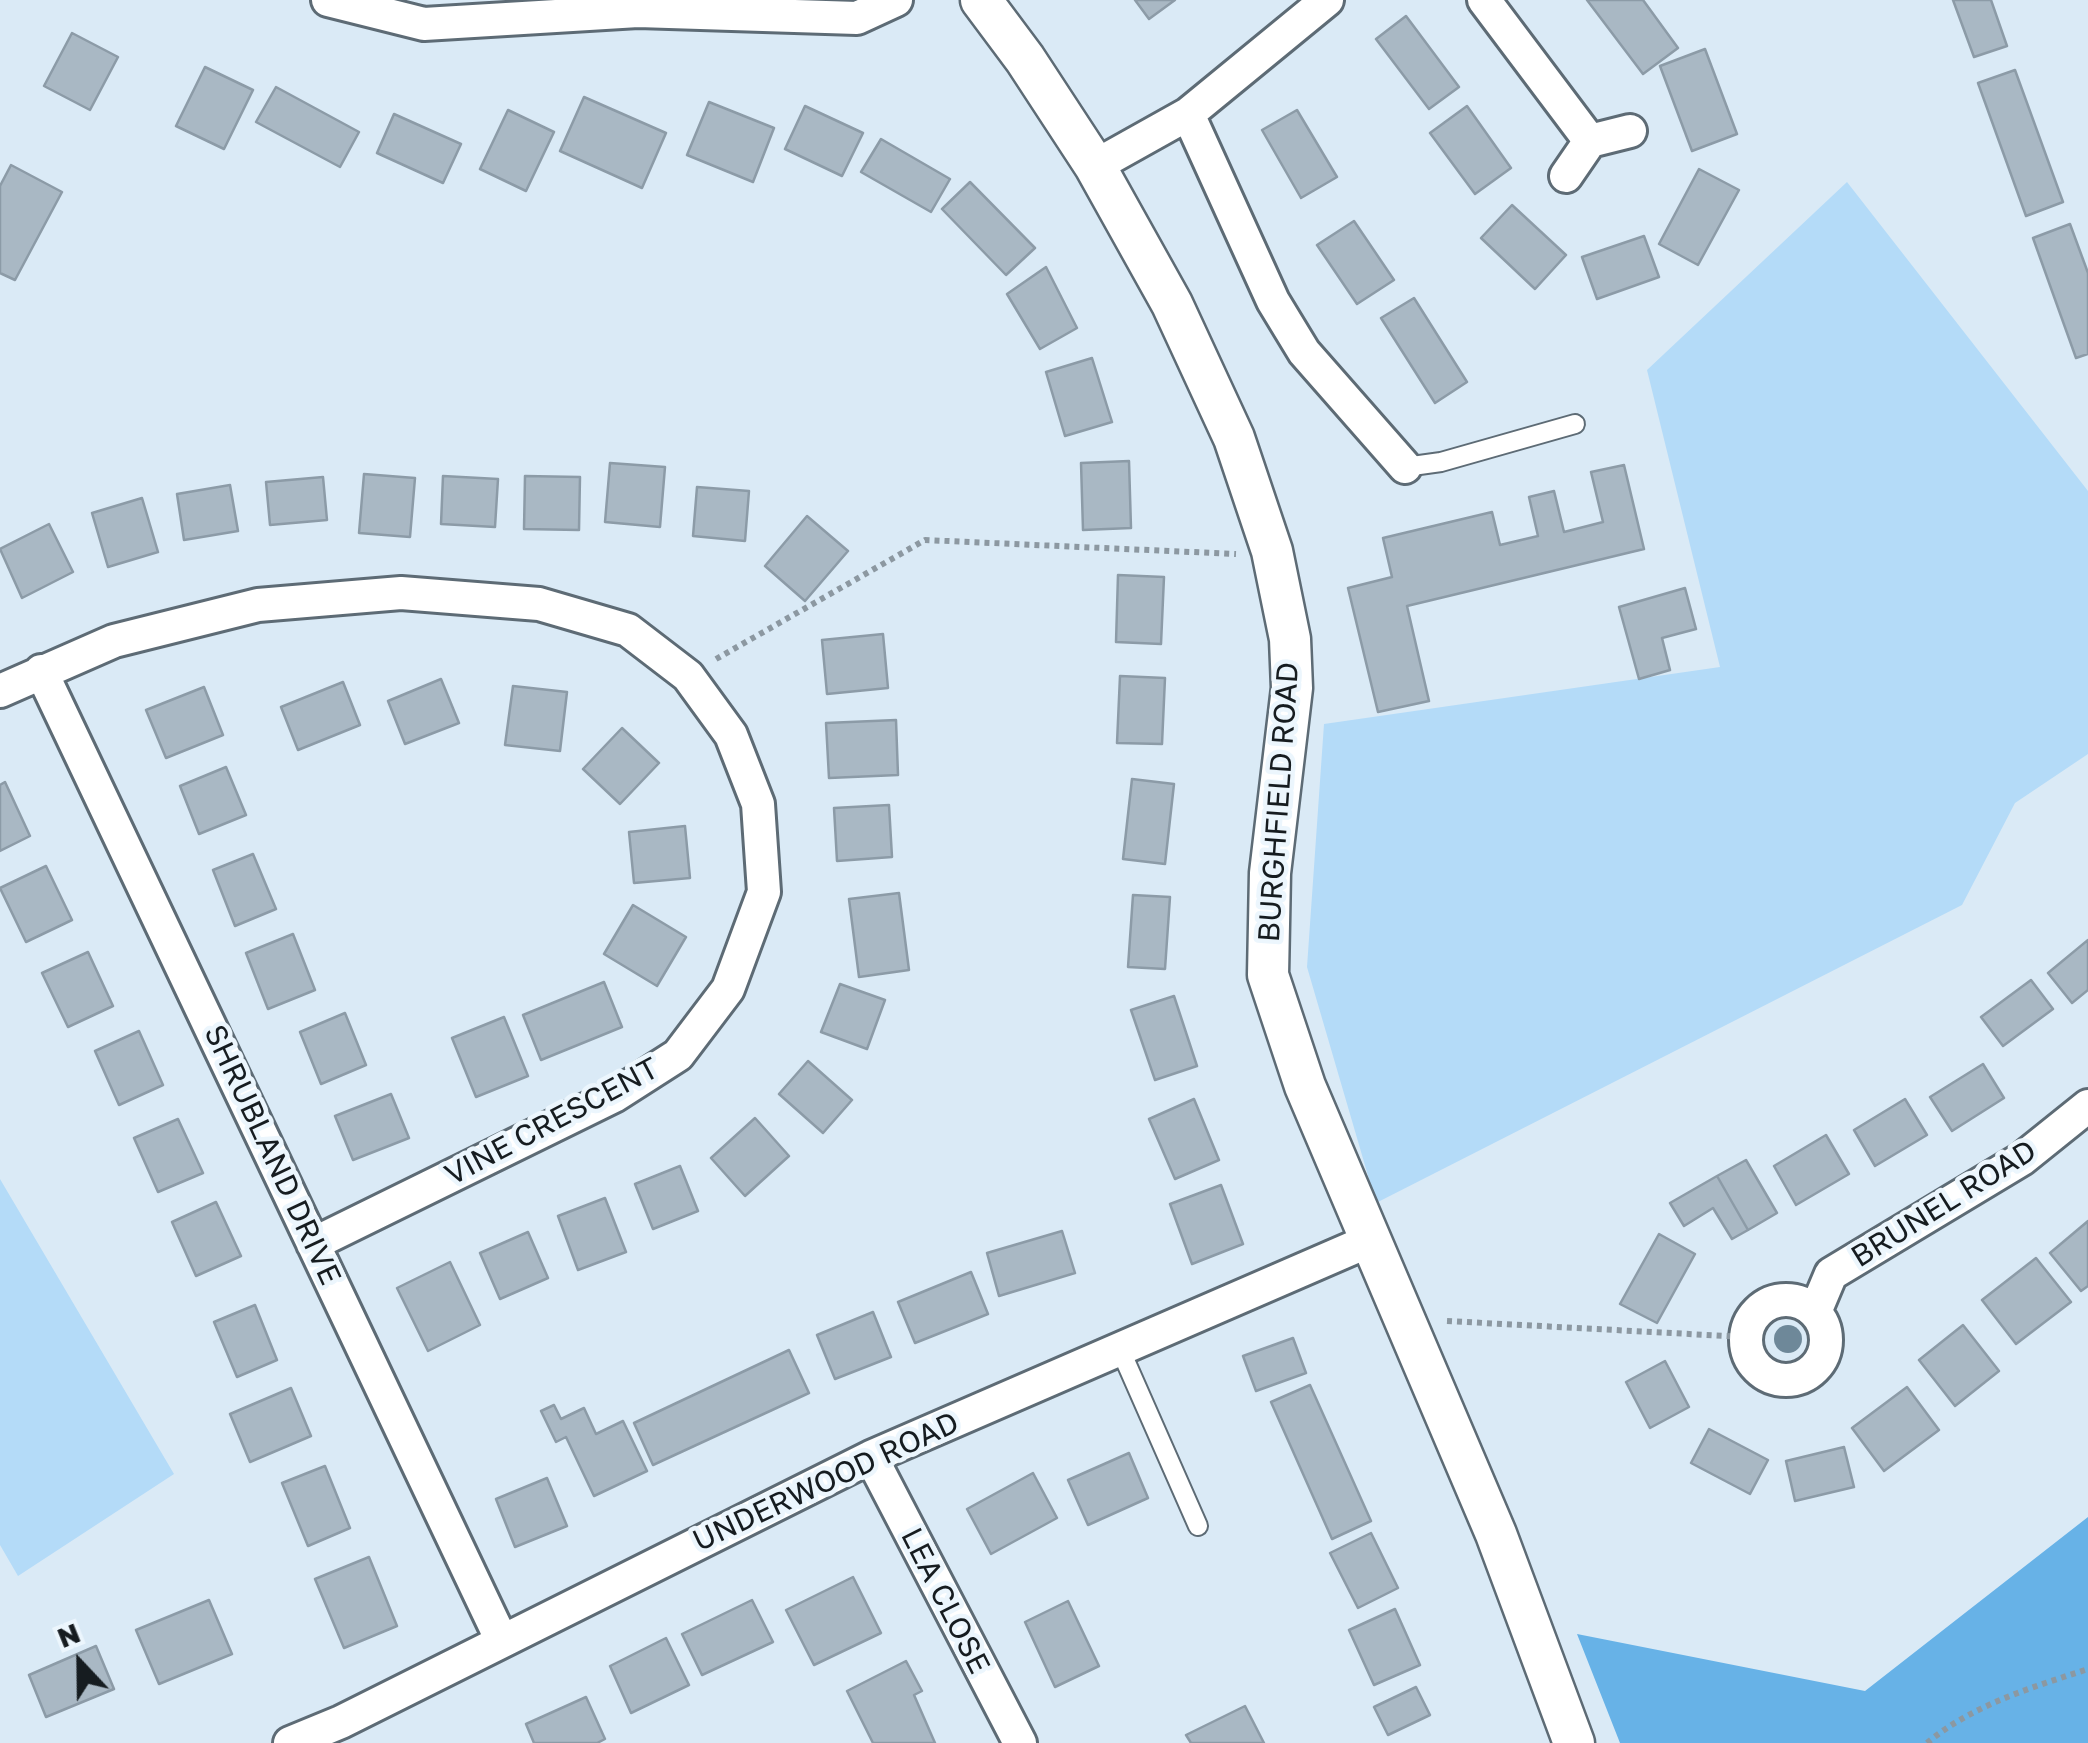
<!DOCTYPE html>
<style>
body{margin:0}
#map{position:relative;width:2088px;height:1743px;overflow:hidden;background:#daeaf6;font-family:"Golos Text",sans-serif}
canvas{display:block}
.north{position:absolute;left:30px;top:1613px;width:100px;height:100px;-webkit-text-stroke:8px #ecf6fd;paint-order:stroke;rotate:338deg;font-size:28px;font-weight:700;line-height:40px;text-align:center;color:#161c20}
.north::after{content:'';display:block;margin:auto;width:35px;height:45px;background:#161c20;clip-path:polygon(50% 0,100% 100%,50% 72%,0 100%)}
</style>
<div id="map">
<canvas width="2088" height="1743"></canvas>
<div class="north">N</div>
</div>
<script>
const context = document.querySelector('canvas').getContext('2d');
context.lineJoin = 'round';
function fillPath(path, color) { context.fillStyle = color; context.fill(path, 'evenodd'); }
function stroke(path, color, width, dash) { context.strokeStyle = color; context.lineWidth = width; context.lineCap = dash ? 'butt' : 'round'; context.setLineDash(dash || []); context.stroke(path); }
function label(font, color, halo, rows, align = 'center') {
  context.font = font + ' "Golos Text",sans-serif'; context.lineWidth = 9; context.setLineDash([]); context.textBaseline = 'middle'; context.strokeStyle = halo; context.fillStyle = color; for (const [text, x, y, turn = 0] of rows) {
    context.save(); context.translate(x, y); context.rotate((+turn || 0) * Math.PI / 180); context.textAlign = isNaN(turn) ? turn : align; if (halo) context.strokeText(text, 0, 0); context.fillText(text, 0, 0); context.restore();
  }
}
const green = new Path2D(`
 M1847,182L2088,491V754L2015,803L1962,905L1376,1203L1307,967L1324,724L1720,667L1647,370Z
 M0,1179L174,1474L18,1576L0,1545Z`);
const forest = new Path2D(`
 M2088,1517V1743H1620L1577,1634L1865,1691Z`);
const building = new Path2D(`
 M1135,0H1175L1149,19Z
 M1587,0H1643L1678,48L1643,74Z
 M1953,0H1991L2007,46L1974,57Z
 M1406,16L1459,87L1429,109L1376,39Z
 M72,33L118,57L90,110L44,86Z
 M1705,49L1737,134L1692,151L1660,66Z
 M205,67L253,90L224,149L176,126Z
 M2015,70L2063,202L2026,216L1978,83Z
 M276,87L359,132L340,167L256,122Z
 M584,97L666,133L642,188L560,151Z
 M709,102L774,128L753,182L687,155Z
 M805,106L863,133L842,176L785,149Z
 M1467,106L1511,168L1475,194L1430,133Z
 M508,110L554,132L526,191L480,169Z
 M1297,110L1337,177L1301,198L1262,130Z
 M394,114L461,144L443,183L377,153Z
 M881,139L950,179L931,212L861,172Z
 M11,165L62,192L15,280L0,273V186Z
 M1699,169L1739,190L1698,265L1659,244Z
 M970,182L1035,248L1006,275L942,209Z
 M1512,205L1566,255L1535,289L1481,238Z
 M1354,221L1394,280L1357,304L1317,245Z
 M2070,224L2088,273V354L2076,358L2033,238Z
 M1644,236L1659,277L1597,299L1582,257Z
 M1046,267L1077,328L1040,349L1007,294Z
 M1414,298L1467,382L1435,403L1381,318Z
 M1092,358L1112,422L1065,436L1046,372Z
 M1129,461L1131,528L1083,530L1081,463Z
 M610,463L665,467L660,527L605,522Z
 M1624,465L1644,549L1407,606L1429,701L1378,712L1348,588L1392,577L1383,538L1492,512L1500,545L1538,536L1529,497L1554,491L1564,532L1603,522L1591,472Z
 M364,474L415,478L410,537L359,533Z
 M443,476L498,479L495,527L441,524Z
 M525,476L580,477L579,530L524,529Z
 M323,477L327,520L270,525L266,482Z
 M230,485L238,531L184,540L177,494Z
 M697,487L749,491L745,541L693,536Z
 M142,498L158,552L108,567L92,513Z
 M807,516L848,551L805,601L765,566Z
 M49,524L73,572L22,598L0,549Z
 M1118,575L1164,577L1161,644L1116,642Z
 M1685,588L1696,629L1662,638L1670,670L1639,679L1619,607Z
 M883,634L888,688L827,694L822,640Z
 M1120,676L1165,678L1162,744L1117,743Z
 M441,679L459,723L405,744L388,701Z
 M343,682L360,725L298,750L281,707Z
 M513,686L567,692L560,751L505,745Z
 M204,687L223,735L166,758L146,710Z
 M896,720L898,775L829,778L826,723Z
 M622,728L659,763L620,804L583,769Z
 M226,767L246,815L199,834L180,786Z
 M1132,779L1174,784L1165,864L1123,859Z
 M5,782L30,836L0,851V785Z
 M889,805L892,857L837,861L834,808Z
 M685,826L690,878L634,883L629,832Z
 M253,854L276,909L235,926L213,870Z
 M46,866L72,920L26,942L0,888Z
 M899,893L909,970L859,977L849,899Z
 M1133,895L1170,897L1165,969L1128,967Z
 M633,905L686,937L657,986L604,954Z
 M293,934L315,990L268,1009L246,953Z
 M2088,940V990L2072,1003L2048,973Z
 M88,952L113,1006L68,1027L42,973Z
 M2031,980L2053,1009L2003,1046L1981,1017Z
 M604,982L622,1027L541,1060L523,1015Z
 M840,984L885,1000L867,1049L821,1032Z
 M1174,996L1197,1066L1155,1080L1131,1010Z
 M345,1013L366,1065L321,1084L300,1032Z
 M504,1017L528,1076L476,1097L452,1038Z
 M139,1031L163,1085L119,1105L95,1051Z
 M808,1061L852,1100L823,1133L779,1094Z
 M1983,1064L2004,1098L1952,1131L1930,1097Z
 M391,1094L409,1138L353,1160L335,1116Z
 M1194,1099L1219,1160L1175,1179L1149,1119Z
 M1905,1099L1927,1135L1875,1166L1854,1130Z
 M755,1118L789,1156L745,1196L711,1158Z
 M178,1119L203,1173L158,1192L134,1138Z
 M1826,1135L1849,1174L1796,1205L1774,1166Z
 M1746,1160L1777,1213L1748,1230L1717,1176Z
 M680,1166L698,1211L653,1229L635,1184Z
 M1717,1176L1748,1230L1732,1239L1713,1208L1684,1226L1670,1203Z
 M1221,1185L1243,1244L1192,1264L1170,1204Z
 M605,1198L626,1252L578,1270L558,1216Z
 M216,1202L241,1256L196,1276L172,1222Z
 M2088,1221V1286L2081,1291L2050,1253Z
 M1062,1231L1075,1273L999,1296L987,1253Z
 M528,1232L548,1278L500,1299L480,1253Z
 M1659,1234L1695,1254L1657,1323L1620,1304Z
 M2036,1258L2071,1302L2016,1344L1982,1300Z
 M450,1262L480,1325L428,1351L397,1288Z
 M971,1272L988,1314L915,1343L898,1302Z
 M255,1305L277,1360L237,1377L214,1322Z
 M873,1312L891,1357L835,1379L817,1335Z
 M1963,1325L1999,1371L1955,1406L1919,1360Z
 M1293,1338L1306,1373L1256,1391L1243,1356Z
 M789,1350L809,1393L653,1465L634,1423Z
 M1665,1361L1689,1407L1650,1428L1626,1382Z
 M1310,1385L1371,1521L1332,1539L1271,1402Z
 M1907,1387L1939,1430L1884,1471L1852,1428Z
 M291,1388L311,1436L250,1462L230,1414Z
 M554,1405L561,1419L584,1408L596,1434L623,1421L647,1471L594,1496L566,1437L556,1442L541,1411Z
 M1709,1429L1768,1460L1750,1494L1691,1463Z
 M1844,1447L1854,1487L1795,1501L1786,1461Z
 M1129,1453L1148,1498L1088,1525L1068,1480Z
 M325,1466L350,1528L308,1546L282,1483Z
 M1033,1473L1057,1518L991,1554L967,1509Z
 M547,1478L567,1526L515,1547L496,1499Z
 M1371,1533L1398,1588L1358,1608L1330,1553Z
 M369,1557L397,1626L344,1648L315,1579Z
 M853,1577L881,1633L814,1665L786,1610Z
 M209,1600L232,1654L159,1684L136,1630Z
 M752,1600L773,1642L702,1675L682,1634Z
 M1068,1601L1099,1666L1055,1687L1025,1622Z
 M1395,1609L1420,1665L1374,1685L1349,1630Z
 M666,1638L689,1685L631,1713L610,1666Z
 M96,1646L114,1689L46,1717L29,1675Z
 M906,1661L922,1691L914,1695L935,1743H873L847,1691Z
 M1416,1687L1430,1715L1388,1735L1374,1707Z
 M586,1697L605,1739L597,1743H534L526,1724Z
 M1245,1706L1264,1743H1191L1186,1735Z`);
const path = new Path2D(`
 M716,659L925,540L1236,554
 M1447,1321L1745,1337
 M1927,1743C1972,1705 2033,1687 2088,1669`);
const service = new Path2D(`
 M1405,467L1441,462L1575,424
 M1120,1349L1198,1526`);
const minor = new Path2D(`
 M328,0L424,24L638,11L857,18L896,0
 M1484,0L1590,141
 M1188,114L1273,301L1304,352L1405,467
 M1095,166L1188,114L1327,0
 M1566,176L1590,141L1630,131
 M41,671L501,1639
 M0,691L114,641L258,605L401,593L539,604L628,630L688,676L731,735L758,804L764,892L728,989L678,1055L614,1096L313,1244
 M1746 1340a40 40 0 1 1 80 0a40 40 0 1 1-80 0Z
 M1815,1312L1831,1274L2022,1159L2088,1106
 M871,1457L1020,1743
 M290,1743L341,1722L871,1457L1371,1240`);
const tertiary = new Path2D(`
 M981,0L1025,59L1095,166L1172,304L1234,438L1272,551L1290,639L1292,688L1270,873L1268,975L1305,1086L1496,1534L1574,1743`);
const trees = [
 [1788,1339]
];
const streetNames = [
 ["BURGHFIELD ROAD",1279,802,-86],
 ["VINE CRESCENT",552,1122,-28],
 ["SHRUBLAND DRIVE",272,1155,65],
 ["BRUNEL ROAD",1944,1204,-32],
 ["UNDERWOOD ROAD",826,1482,-25],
 ["LEA CLOSE",945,1601,63]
];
fillPath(green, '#b4dbf8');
fillPath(forest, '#67b2e7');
fillPath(building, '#a9b8c4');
stroke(building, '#8c9ba7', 2.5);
stroke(service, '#5d6b75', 22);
stroke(minor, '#5d6b75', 38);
stroke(tertiary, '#5d6b75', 45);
stroke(path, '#8c98a1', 6, [5, 5]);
stroke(service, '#fff', 18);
stroke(minor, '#fff', 32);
stroke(tertiary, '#fff', 40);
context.fillStyle = '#6e8899';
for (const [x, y] of trees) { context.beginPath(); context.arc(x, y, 14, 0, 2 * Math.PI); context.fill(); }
label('30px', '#161c20', '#ecf6fd', streetNames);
</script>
